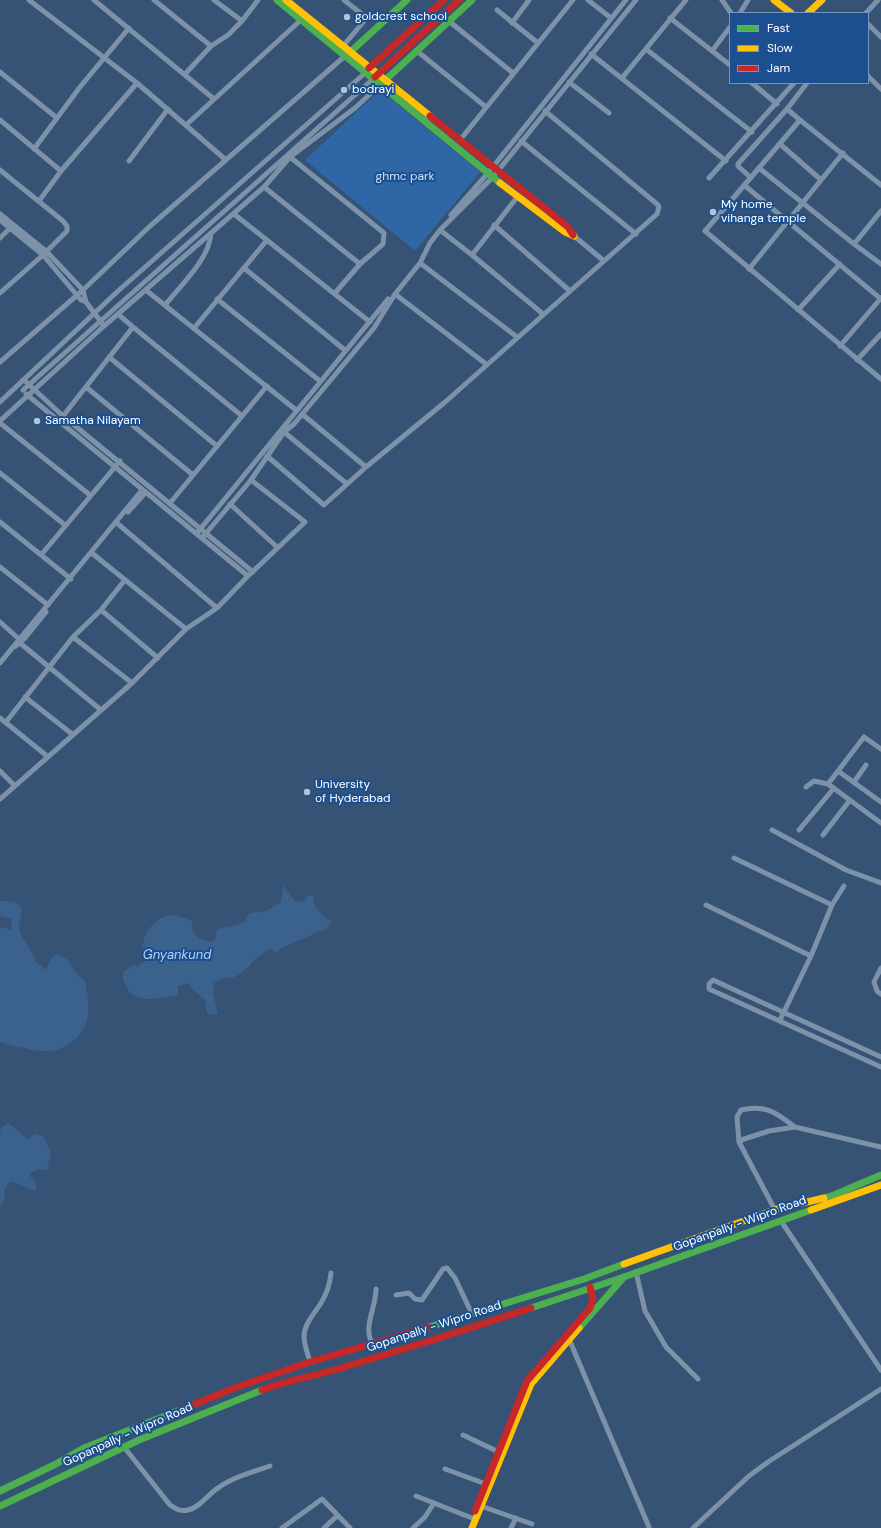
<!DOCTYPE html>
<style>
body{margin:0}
#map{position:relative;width:881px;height:1528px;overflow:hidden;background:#365274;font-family:"DM Sans",sans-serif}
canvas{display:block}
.legend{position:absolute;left:729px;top:12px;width:140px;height:72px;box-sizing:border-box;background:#1b4f8f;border:1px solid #7695bc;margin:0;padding:5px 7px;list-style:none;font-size:12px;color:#fff}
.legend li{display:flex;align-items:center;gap:8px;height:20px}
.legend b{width:20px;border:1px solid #7695bc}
</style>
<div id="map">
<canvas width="881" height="1528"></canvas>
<ul class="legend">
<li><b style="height:5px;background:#4caf50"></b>Fast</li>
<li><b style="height:5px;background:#ffc107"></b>Slow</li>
<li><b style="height:5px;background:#c62828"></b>Jam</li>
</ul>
</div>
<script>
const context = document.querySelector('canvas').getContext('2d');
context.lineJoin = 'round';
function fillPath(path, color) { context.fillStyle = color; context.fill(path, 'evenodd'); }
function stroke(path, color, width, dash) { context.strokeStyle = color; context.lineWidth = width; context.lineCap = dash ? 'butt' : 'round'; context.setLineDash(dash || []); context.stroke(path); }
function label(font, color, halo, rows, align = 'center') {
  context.font = font + ' "DM Sans",sans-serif'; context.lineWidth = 4; context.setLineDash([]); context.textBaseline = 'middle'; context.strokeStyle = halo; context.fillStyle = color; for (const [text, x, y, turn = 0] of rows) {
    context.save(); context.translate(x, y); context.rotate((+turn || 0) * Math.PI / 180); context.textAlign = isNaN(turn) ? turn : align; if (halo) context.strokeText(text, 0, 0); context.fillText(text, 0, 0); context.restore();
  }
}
const green = new Path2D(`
 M380,90L480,172L415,251L305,160Z`);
const water = new Path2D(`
 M283,885L295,901L303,902L308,896L313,895C313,908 322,915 331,922L325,930C317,931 314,934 308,937C295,942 285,944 275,954L273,949L270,948L253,961L249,967L235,977L221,979L214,983L213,993L218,1013L213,1015L207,1013L205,1000L192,989L190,983L178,986V996C161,996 135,1007 126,986C123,980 122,978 124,971L134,965L137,967L148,959C146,956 143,951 143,948C142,932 158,914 174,915C180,916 186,919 192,921V931L200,939L211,942L215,939L217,930C229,924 245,929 249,913L266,911L281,902Z
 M0,901C7,901 15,900 20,906C25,914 18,920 19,927C21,941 33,949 35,961L46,970L50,960L56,954C71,960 68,961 77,974C79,977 84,979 85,983C88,992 89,1007 88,1016C84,1038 64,1053 41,1051C34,1051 27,1048 20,1047C12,1046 8,1045 0,1042V927L11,930L12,919L0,916Z
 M8,1123L28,1139L35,1134L43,1136L51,1152L47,1170L40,1169L32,1172L30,1176L36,1184V1189L33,1190L10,1181L4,1190L5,1200L0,1205V1134L1,1128Z`);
const street = new Path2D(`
 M29,0L137,83L226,160
 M94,0L214,99
 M154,0L211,46
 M214,0L242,21
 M588,0L611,18
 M722,0L731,13
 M497,10L538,43
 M740,13L748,0
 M866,13L878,0
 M670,18L730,65
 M450,22L513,73
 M512,23L529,0
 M868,24L881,37
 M343,46L365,20L363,15L344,0
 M646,49L752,132
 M417,51L486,107
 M712,51L730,27
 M591,54L726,161
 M0,72L57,118
 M185,74L211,46L228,35L242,21L258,0
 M868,76L881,89
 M622,78L686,0
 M569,82L609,113
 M752,83L777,104
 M787,109L800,120
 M0,120L61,171
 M186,125L302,19
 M460,140L573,0
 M521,141L636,234
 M780,144L820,179
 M34,149L80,87L129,28
 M290,157L384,233L383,244L360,264L335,293
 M129,161L168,109
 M759,168L854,244L881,264
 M0,170L63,221L67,226V231L43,255L0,293
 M750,177L738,166V164L787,109L807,83
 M709,178L794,83
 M744,185L881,299
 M881,185L800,120L705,231L881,379
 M264,187L360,264
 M518,196L472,255L543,314
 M39,201L61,171L137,83
 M0,214L47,252L83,290L86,302
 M234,214L370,322
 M451,215L488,173L626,0
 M0,220L43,255L81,300L86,302L104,326
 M494,225L570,291
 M440,230L472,255
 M574,236L604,261
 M0,238L10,228
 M854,244L881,211
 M420,263L517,337
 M244,268L346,351
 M749,269L843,153
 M147,291L296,410
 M395,294L486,364
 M217,299L320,381
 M166,304C181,285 210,258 211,233
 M798,310L840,264
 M119,315L133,327
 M195,327L267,240
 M840,346L881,298
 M109,357L217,446
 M857,360L881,334
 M0,362L83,290L149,227L345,56
 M24,380L63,416L253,572
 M86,387L193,475
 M23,390L373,79
 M26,394L248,576
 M0,402L118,291L365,73
 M302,414L366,467
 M63,416L133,327L242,416
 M0,421L104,326L264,187L290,157L355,108L380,85
 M0,423L90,495
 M284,432L347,484
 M267,456L324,505L366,467L444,403L657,214L659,207L657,204L545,111
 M0,473L65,525
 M170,503L267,386
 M230,504L277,547
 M128,512L145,493
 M0,522L71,579
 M118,524L217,608
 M197,533L388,299
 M202,538L251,480L284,432L294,424L374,328L395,294L420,263L430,243L440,230L493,177L636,0
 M93,554L186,629
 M41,555L120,461
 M0,567L48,605
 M101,610L158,658
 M0,622L19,639
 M73,637L132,683
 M20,643L101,710
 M16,646L25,638L46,612
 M0,663L142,490
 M25,697L72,734
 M0,718L47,756
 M6,722L73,637L101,610L124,581
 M0,771L14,785
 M838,771L881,802
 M854,782L866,765
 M828,784L864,737L881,749
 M806,787L814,781L828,784L881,823
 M0,799L132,683L186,629L217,608L248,576L305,522L251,480
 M772,830L846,870L881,883
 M799,830L834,788
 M823,835L850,800
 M734,858L832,905
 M706,905L811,956
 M881,968L874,982L877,991L881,994
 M780,1020L811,956L832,905L844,886
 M881,1057L713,980L709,984V989L881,1067
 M739,1142L737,1117L741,1110C766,1104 776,1113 795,1127
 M775,1210L739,1142L744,1139L769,1131L795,1127L881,1147
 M781,1221L881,1370
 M636,1272L645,1311L666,1347L698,1379
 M396,1295L409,1293L415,1299L422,1300L443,1269L447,1268L455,1278L472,1314
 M569,1339L649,1527
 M373,1345C362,1327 376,1309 376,1289
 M310,1362C308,1354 304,1345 304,1337C304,1324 314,1314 321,1303C326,1295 330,1283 331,1273
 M463,1435L501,1453
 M124,1447L170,1505C176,1509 181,1512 188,1510C200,1508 208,1494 218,1488C233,1477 253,1472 270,1466
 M445,1469L486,1484
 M416,1496L472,1518
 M478,1505L532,1524
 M282,1528L322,1499L350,1528
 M324,1528L337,1516
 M413,1528L425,1517L434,1503
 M511,1528L516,1518
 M693,1528L749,1476L768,1462L881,1389`);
const fast = new Path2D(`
 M277,0L500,183
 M347,55L407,0
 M381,84L472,0
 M824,1198L834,1195L881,1175
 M531,1308L624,1277L811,1210
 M429,1327L584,1279L624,1264
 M579,1328L624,1277
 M0,1491L54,1465L84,1448L180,1410
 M0,1506L139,1440L262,1390`);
const slow = new Path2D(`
 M286,0L430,116
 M774,0L791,13
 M808,13L822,0
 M500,183L565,232L574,236
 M811,1210L881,1185
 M624,1264L777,1209L824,1198
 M472,1528L531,1384L579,1328`);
const jam = new Path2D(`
 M369,68L444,0
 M375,77L459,0
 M430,116L568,227L573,235
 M262,1390C288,1380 315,1376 341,1368C405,1349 468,1329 531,1308
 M180,1410L237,1387L310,1362L429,1327
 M475,1511L527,1381L590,1308L593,1298L590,1287`);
const markers = [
 [347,17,4,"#b9c2ce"],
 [344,90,4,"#b9c2ce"],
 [713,212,4,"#b9c2ce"],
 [37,421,4,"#b9c2ce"],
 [307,792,4,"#b9c2ce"]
];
const poiNames = [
 ["goldcrest school",355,17],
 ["bodrayi",352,90],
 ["My home",721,205],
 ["vihanga temple",721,219],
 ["Samatha Nilayam",45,421],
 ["University",315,785],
 ["of Hyderabad",315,799]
];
const parkNames = [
 ["ghmc park",405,177]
];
const streetNames = [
 ["Gopanpally - Wipro Road",740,1224,-20],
 ["Gopanpally - Wipro Road",434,1327,-18],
 ["Gopanpally - Wipro Road",128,1435,-24]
];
const waterNames = [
 ["Gnyankund",177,956]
];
fillPath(green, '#2f66a5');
fillPath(water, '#3b618d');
stroke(street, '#7d92a8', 5);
stroke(fast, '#4caf50', 7);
stroke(slow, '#ffc107', 7);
stroke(jam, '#c62828', 7);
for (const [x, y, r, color] of markers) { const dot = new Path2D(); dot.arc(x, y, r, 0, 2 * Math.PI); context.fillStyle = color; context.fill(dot); stroke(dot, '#1b4f8f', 1.5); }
label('12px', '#fff', '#1b4f8f', poiNames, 'left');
label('12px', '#cfe3fa', '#1b4f8f', parkNames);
label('12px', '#fff', '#1b4f8f', streetNames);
label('italic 13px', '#b5d3f5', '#1b4f8f', waterNames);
</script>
